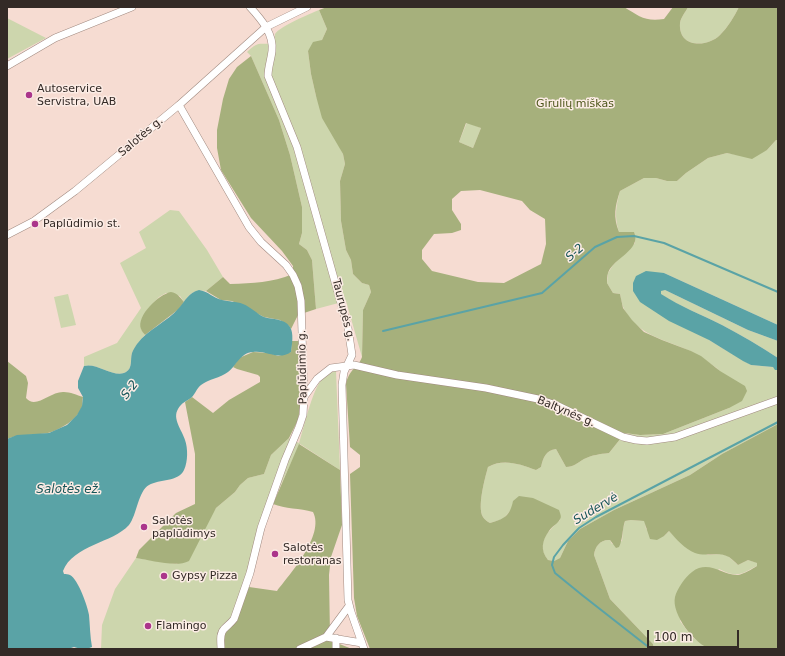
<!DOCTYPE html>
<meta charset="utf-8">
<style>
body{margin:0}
#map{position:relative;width:785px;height:656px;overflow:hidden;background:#f6dcd2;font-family:"DejaVu Sans",sans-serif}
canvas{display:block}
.frame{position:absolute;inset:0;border:8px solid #332a26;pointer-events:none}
.scale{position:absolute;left:647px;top:630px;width:92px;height:18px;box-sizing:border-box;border:2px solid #332a26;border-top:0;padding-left:5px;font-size:12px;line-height:14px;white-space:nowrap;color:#332a26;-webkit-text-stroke:3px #fcece5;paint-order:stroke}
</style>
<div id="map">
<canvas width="785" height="656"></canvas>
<div class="frame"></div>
<div class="scale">100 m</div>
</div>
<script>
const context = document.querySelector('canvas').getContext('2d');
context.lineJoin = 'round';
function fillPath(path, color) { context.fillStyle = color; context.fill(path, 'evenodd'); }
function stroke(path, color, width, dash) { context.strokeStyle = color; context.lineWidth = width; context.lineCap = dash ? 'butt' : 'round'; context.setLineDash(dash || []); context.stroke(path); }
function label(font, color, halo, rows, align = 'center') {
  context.font = font + ' "DejaVu Sans",sans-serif'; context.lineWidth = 3; context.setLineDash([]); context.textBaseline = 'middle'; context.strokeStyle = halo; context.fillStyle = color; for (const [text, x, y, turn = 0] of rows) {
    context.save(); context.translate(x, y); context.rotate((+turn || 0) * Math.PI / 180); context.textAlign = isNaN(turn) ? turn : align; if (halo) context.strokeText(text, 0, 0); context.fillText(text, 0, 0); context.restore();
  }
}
const green = new Path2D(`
 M688,7H739C734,17 728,27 720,35C707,48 678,48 680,23C681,17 685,13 688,7Z
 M319,10L327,29L322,40L308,51L311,74L316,96L343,154L345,164L340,181L341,221L346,250L351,260L353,274L362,283L369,285L371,292L363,310L362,357L346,301L316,309L312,260L307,250L299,244L302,233V207L290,155L279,120L251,56L247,52C260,39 260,46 275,43C275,40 274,37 275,34C280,26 310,14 319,10Z
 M7,18L46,38L7,59Z
 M467,122L481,128L473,148L459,142Z
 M776,140H778V325L664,273L636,276L709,340L751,365L773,367L777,370L778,369V424L722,454L690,475L614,510L580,529L568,541L560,558L554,561L548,560C535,544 548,531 560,520L511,510L503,519L490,523C488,522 484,519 483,517C477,507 485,478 488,467C504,458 520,464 536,470L541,467C543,458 546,450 556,449L566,467C574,467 577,463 584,459C592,455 600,454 609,453L625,433L640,435L663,434L729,408C727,399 724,380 720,372C718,368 712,365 708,362C681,340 642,343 624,309C622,305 621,299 620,294L613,293L607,283L608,273L613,265L635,243L634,232H619C614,217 616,205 620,191L644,178H656L667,181H677L686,173L708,158L727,153L738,155L767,150Z
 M170,210L179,211L207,250L223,277L206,291C195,289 190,293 184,302L180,296L166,293L159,297L147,310L141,329L145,335C140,340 135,346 132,353C130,359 133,368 126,372C115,379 97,362 84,366V357L117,343L141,308L120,263L146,248L139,232Z
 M662,290H665L748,330L778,341V358C760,346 741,335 722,325C700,314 681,307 660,294L661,291Z
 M68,294L76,325L61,328L54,297Z
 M336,371L340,470L300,444L276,495L262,533L249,587L236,620L224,635V649H101L102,625L115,589L136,558L177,564L216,508L235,492L240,485L248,478L264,474L271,455L289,438L299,443C304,428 312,389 323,378C327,374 331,372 336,371Z
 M631,520L645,521L646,529L664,536L669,531L680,542L708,555L721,554L728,556L738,565L748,560L758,563L757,566C739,575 738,578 719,569L680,621L692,637L710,649H654L653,644L610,599L594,555C595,546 601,539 610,540L612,544L622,541L623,529L625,521Z`);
const forest = new Path2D(`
 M327,7H624C639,16 645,22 664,19L673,7H688C685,13 681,17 680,23C678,48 707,48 720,35C728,27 734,17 739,7H778V140H776L767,150L752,159L727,153L708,158L686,173L677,181H667L656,178H644L620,191C615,206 613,217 619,232H634C642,250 613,258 608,273C607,276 607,280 607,283L613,293L620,294L623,308L632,320L644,332L662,340L691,351L701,356L720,371L745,386L747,391L742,401L729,408L663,434L640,435L625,433L609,453C600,454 592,455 584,459C577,463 574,467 566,467L556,449C546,450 543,458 541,467L536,470C520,464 503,458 488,467C485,478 477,507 483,517C484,519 488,522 490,523C504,519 510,516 513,501L519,496L533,498L559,510C560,513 562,517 560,519C558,524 552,526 549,531C542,541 540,550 548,560L554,561L560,558L568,541L580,529L614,510L690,475L722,454L778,424V649C762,649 746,649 729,649C724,649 717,650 711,649C695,645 671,614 675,597C677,589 685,577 692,572C709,559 723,576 738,575C744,574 752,569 757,566V563L748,560L738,565C735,562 732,559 729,557C719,551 706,557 695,553C685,549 676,539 669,531L664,536L657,540L650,539L644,521L631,520L625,521C622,530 623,539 619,547L616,548L610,540C601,539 595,546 594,555L610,599L653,644L654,649H370L357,616L354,598L350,474L360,467V455L350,447L346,384C349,369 358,368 362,357L363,310L371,292L369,285L362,283L353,274L351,260L346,250L341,221L340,181L345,164L343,154L322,118L316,96L311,74L308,51L313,42L322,40L327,29L319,10ZM466,123L481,128L473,148L459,142ZM480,190L522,201L530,210L545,219L546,244L541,264L504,283L478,282L432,271L422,259V250L434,234L452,233L461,230V224L452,210V199L461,191Z
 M251,56L279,120L290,155L302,207V233L299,244L307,250L312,260L316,309L298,315L291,329L289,326L280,320L264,317L232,301L221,300L206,291L223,277L230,284C254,283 271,283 293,274V266L282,251L251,218L221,170L217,148V130L223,99L229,79L237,67Z
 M171,292C177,293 180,297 184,302L179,309L145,335C144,333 142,332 141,329C136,316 159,294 171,292Z
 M292,341H299L301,402L298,420L289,438L271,455L264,474L248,478L240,485L235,492L216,508L189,561C176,568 151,560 136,558L139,550L176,513L195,504V454L185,402L192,397L213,413L229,400L260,382V377L258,375L237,369L233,367L239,358L253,352L270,353L278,356L291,352Z
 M7,361L26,376L28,383L26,398C36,410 50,391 64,392C70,392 77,395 83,397C82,400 83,404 82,407C78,419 60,430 48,433C34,436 20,433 7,439Z
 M299,444L340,470L342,525L331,557L329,575L330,636L337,643L352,649H224L223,640L224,635L236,620L249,587L277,591C290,574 325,535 313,512C300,508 285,509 273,504Z`);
const water = new Path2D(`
 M646,271L664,273L778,325V341L748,330L665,290L661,291V294C681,307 700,314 722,325C741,335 760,346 778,358L777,370H775L773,367L751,365L743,361L709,340L669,321L640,302L633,291V283L636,276Z
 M199,290C208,291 213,298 222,300C229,302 236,301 243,304C251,307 257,314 264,317C273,320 284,318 290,327C294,333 292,345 291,352C278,361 267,350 253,352C240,353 237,365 228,372C220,378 209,379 201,385C197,388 195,394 192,397C187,401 181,403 178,409C172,419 182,430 185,440C188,448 188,462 184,470C179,482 159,479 149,485C138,491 137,515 129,525C113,543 73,545 63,571L64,574C66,574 68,574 70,575C78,579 88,607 89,615C90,626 90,636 92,647C86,650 80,649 74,647L68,649H7V439L17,435L49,433L67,425L77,415L82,406L83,397L78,388V381L84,366C97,362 115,379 126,372C133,368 130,359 132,353C133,350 135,347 137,344C148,329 167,322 179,308C186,300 188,293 199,290Z`);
const stream = new Path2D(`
 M383,331L542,293L595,247L617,237L634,236L664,243L778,292
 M651,649L582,595L555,573L552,565L554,557L563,545L579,528L596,517L778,422`);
const minor = new Path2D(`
 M250,7C261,19 274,34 272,51C271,60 268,67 268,76L297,147L348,328L352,355L344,372L342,385L348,600L351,612L364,649
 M7,66L55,38L132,7
 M179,105L249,227L261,242L286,265L293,275L298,286L301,301L304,397L303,415L299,427L285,460L261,528L250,573L234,619C231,623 228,625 224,629C219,634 221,642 221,649
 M7,235L34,221L75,191L179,105L266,27L307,7
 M304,397L317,379L331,368L354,365L397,375L486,388L538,399L556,405L623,437L636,440L647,441L675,437L778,400
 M326,637L362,643
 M336,638V649
 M300,649L326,637L349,606`);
const markers = [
 [29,95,4,"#ab358b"],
 [35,224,4,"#ab358b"],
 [144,527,4,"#ab358b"],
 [275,554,4,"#ab358b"],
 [164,576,4,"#ab358b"],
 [148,626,4,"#ab358b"]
];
const poiNames = [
 ["Autoservice",37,89],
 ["Servistra, UAB",37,102],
 ["Paplūdimio st.",43,224],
 ["Salotės",152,521],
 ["paplūdimys",152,534],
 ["Salotės",283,548],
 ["restoranas",283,561],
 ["Gypsy Pizza",172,576],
 ["Flamingo",156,626]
];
const parkNames = [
 ["Girulių miškas",575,104]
];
const streetNames = [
 ["Salotės g.",141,137,-40],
 ["Taurupės g.",343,310,76],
 ["Paplūdimio g.",303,367,-91],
 ["Baltynės g.",566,412,23]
];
const waterNames = [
 ["S-2",575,253,-41],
 ["S-2",130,390,-52],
 ["Salotės ež.",69,490],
 ["Sudervė",596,509,-31]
];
fillPath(green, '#cdd6ad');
fillPath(forest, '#a6b07c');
fillPath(water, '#5aa3a6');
stroke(stream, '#5aa3a6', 2);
stroke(minor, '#a18a80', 8);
stroke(minor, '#fff', 7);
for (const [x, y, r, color] of markers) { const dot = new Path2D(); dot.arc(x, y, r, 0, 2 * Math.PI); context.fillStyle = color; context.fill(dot); stroke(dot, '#fcece5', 1.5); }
label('11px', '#332a26', '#fcece5', poiNames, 'left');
label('11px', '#4d561b', '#fcece5', parkNames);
label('11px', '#332a26', '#fcece5', streetNames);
label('italic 12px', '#165558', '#fcece5', waterNames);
</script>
